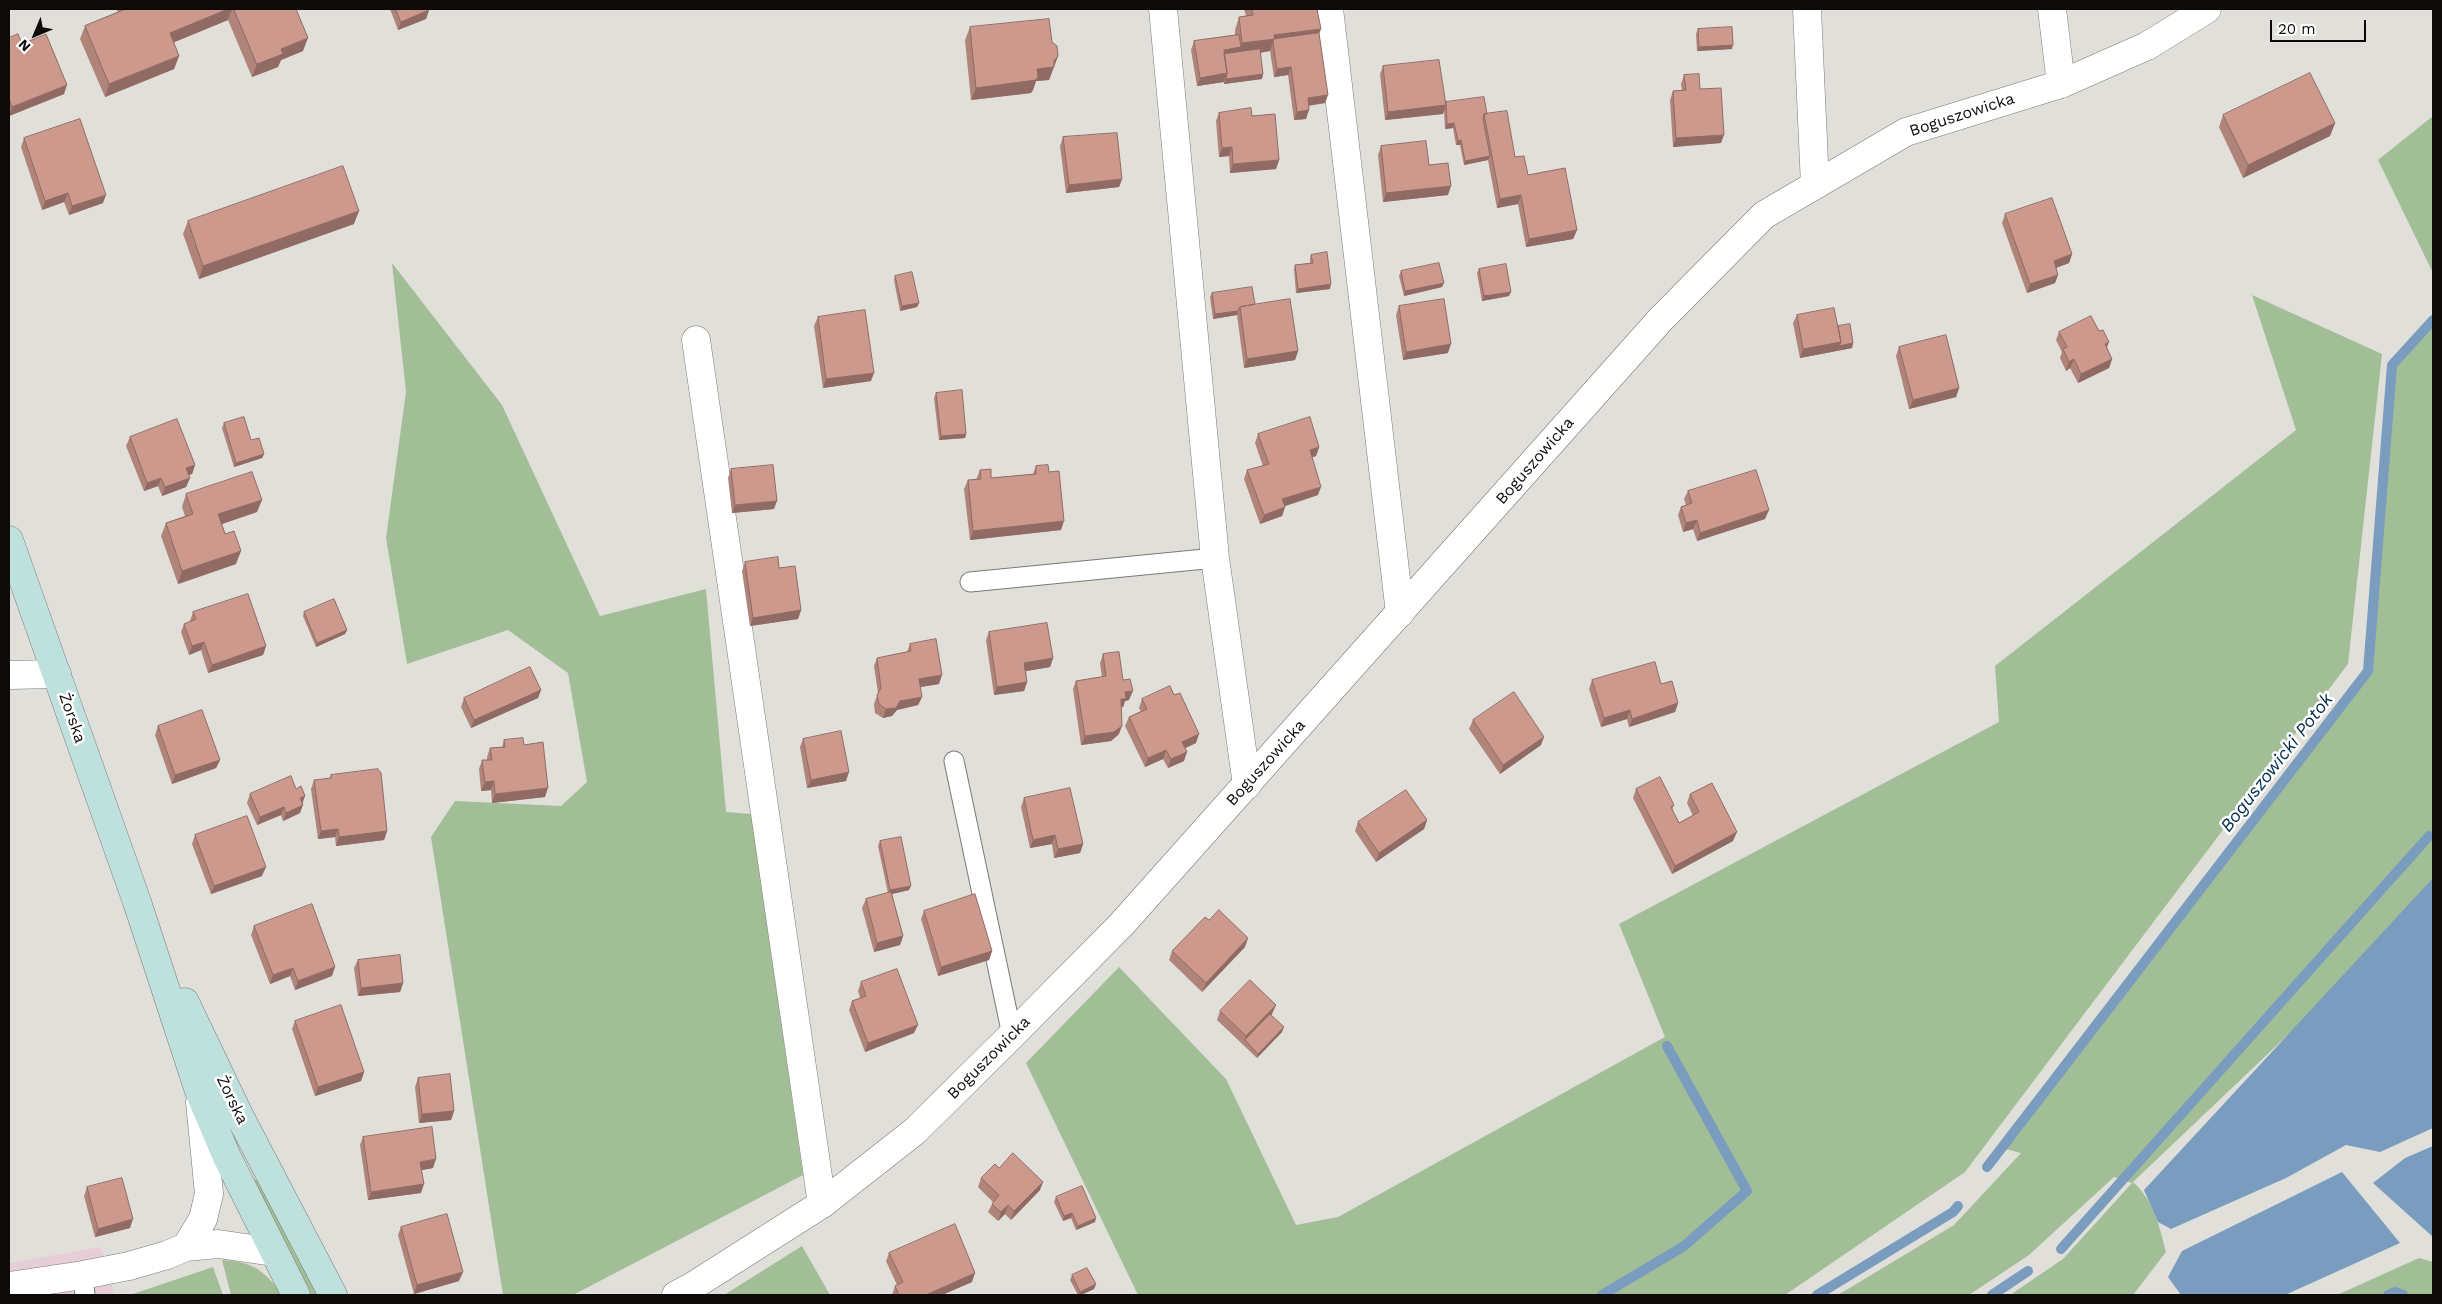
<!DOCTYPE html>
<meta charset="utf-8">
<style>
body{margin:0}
#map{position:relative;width:2442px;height:1304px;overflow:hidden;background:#e1dfda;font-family:"Work Sans",sans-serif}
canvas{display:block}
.frame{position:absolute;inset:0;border:10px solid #0c0b0a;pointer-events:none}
.north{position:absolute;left:10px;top:10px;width:50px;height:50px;-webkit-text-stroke:4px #fff;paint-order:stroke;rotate:225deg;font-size:14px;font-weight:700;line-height:20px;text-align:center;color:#0c0b0a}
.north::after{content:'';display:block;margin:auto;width:18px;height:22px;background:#0c0b0a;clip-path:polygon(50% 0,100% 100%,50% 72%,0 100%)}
.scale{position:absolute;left:2270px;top:20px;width:96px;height:22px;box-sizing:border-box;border:2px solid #0c0b0a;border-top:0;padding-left:6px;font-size:15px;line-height:18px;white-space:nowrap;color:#0c0b0a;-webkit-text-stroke:4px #fff;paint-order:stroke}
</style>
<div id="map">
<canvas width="2442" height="1304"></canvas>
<div class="frame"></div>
<div class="north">N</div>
<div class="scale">20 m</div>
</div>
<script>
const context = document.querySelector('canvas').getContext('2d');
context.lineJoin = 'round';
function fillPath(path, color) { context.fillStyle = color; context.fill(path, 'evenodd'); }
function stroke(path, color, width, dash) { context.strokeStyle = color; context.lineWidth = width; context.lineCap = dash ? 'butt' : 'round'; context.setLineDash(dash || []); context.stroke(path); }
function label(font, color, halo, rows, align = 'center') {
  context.font = font + ' "Work Sans",sans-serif'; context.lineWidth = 5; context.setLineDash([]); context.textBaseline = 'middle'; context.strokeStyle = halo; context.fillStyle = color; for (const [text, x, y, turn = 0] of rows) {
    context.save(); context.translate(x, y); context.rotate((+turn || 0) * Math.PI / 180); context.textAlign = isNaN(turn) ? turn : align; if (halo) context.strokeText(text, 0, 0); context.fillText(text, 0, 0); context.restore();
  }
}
const commercial = new Path2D(`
 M101,1247L114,1295H9V1263Z`);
const green = new Path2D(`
 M2433,116V273L2378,160Z
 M392,263L502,405L600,616L706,589L726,812L751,814L803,1175L573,1295H503L431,837L455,801L561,806L587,782L568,673L508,630L407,664L386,538L406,392Z
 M2252,295L2382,354L2348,664L1965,1172L1785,1295H1138L1026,1063L1119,967L1226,1079L1296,1225L1338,1217L1665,1037L1619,924L1999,722L1995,666L2296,430Z
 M2433,320V897L2133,1182C2154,1201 2159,1225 2166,1252L2133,1295H2010L2063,1259L2132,1183L2114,1177L2029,1255L1969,1295H1838L1954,1225L2021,1153L2002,1148L2368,671L2392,365Z
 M252,1178L258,1181L321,1295H305Z
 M802,1246L830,1295H724Z
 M2419,1258L2433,1262V1295H2337Z
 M222,1260C255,1262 264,1271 283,1295H231Z
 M213,1267L223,1295H130Z`);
const water = new Path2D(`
 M2433,878V1128L2380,1152L2346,1145L2286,1178L2171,1229L2158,1222L2144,1190Z
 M2433,1146V1237L2373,1183L2405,1158Z
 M2342,1172L2400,1243L2285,1295H2181L2168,1277L2182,1251Z`);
const stream = new Path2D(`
 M1987,1167L2368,671L2392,365L2433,320
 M2061,1249L2429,836
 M1602,1295L1684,1246L1747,1191L1667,1046
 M1817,1295L1953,1212L1958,1206
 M1992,1295L2028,1271
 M2388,1295L2395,1292L2403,1295`);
const service = new Path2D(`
 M970,582L1215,558
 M954,761L1012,1035
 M83,1275L85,1295`);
const minor = new Path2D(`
 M1163,9L1215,558L1247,785
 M1329,9L1400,613
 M1807,9L1815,185
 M2052,9L2061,84
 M696,340L822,1204
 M9,675L57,674
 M186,1247L203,1219L209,1194L200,1102
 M9,1286L83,1275L129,1266L167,1255L186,1247L218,1244L274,1252`);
const tertiary = new Path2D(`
 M676,1295L693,1286L822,1204L915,1131L1012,1035L1121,925L1661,319L1764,215L1906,132L2061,84L2147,46L2207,9`);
const secondary = new Path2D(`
 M9,540L137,902L199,1091L227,1157L296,1295
 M185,1002L239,1115L333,1295`);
const wall = new Path2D(`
 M116,9H274L303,51L281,60L278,67L252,77L228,20L174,42L179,56L174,69L105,97L80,39L85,26L118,12Z
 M390,9H428L429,10L426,19L398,30Z
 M1244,9H1317L1325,103L1309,106L1306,119L1294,120L1288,75L1274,77L1270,51L1260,53L1263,74L1262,79L1224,84V82L1197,86L1191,50L1194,41L1235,35V30L1239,17L1246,16Z
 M970,27L1052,42L1058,56L1049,80L1036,81L1033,90L1031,93L971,100L965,40Z
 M1698,29L1732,49L1697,51L1696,34Z
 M9,38L22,44L64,94L9,116Z
 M1383,66L1446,102L1487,114L1528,175L1577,230L1573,239L1526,247L1518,204L1497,208L1488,160L1464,165L1460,145H1456L1453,128L1445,129L1444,111L1443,114L1385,120L1380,74Z
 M1684,75L1700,89L1721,143L1673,147L1670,100L1673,91L1682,90L1681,84Z
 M1219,113L1252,116L1279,160L1276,169L1230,173L1229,156L1219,157L1216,121Z
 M2223,115L2335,123L2330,136L2243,178L2219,127Z
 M1063,137L1122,179L1119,187L1066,193L1060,146Z
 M24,138L103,203L69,215L64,202L42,210L21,147Z
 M1381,146L1429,165L1448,195L1383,202L1378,155Z
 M2005,214L2072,254L2069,263L2056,268L2058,275L2055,283L2027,293L2002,223Z
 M188,221L354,224L199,279L183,234Z
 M1311,255L1330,289L1296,293L1294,269L1295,265L1310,263V259Z
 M1479,269L1509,296L1482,301L1477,273Z
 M1401,271L1442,287L1404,296L1399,276Z
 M895,276L919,303L917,307L900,311L894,280Z
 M1212,293L1255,304L1298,351L1295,360L1244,368L1237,315L1213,319L1210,297Z
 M1399,306L1448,353L1403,360L1396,315Z
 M1797,315L1838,326L1853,343L1852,348L1800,358L1793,323Z
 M818,317L871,381L823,388L814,326Z
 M2059,332L2107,348L2112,359L2109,368L2078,383L2070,368L2066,371L2060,358L2062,352L2056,340Z
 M1899,347L1959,388L1956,397L1909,409L1896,356Z
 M936,393L966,434L965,438L939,440L934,398Z
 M224,423L264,454L262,458L234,467L222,428Z
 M1258,434L1319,447L1316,456L1312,457L1318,495L1285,506V507L1282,516L1260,524L1244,479L1247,470L1263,466L1255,443Z
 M130,437L195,465L192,474L188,475L190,478L186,487L162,496L158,486L144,491L126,446Z
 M1036,466L1049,472L1061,530L970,540L964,489L968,480H976L980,470L991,478L1033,474Z
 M731,469L774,509L732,513L728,478Z
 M1688,491L1765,519L1697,541L1693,529L1683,532L1678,515L1681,507L1686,505L1684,499Z
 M186,494L257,512L222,524L236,564L178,584L161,536L166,523L185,516L182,507Z
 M745,562L801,610L798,619L750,626L742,571Z
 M193,612L266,646L263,655L208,673L201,650L189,655L181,632L184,624L190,621Z
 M304,612L347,630L345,634L316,647L303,616Z
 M989,632L1053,658L1050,667L1026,671L1027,682L1024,691L994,695L986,640Z
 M910,644L939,684L920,687L922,697L918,705L897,710L892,716L883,718L875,713L874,704L878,693L874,666L877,658L907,652Z
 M1103,654L1123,680L1129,700L1125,701L1123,707L1121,708L1119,734L1111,741L1081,745L1073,689L1076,681L1102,677L1100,663Z
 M1592,680L1661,684L1678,703L1675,712L1629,727L1627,719L1601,727L1589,689Z
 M541,690L538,698L471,728L461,707L464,698Z
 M1142,699L1196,743L1185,748L1184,761L1168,768L1163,759L1145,767L1125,726L1129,717L1141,711L1139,708Z
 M1473,720L1541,745L1500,774L1469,729Z
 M158,726L220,760L216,768L172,784L155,735Z
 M803,739L846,781L807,788L800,747Z
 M504,740L524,745L545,797L492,803L491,790L481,791L479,769L482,760H487V757L490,748L502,747Z
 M331,775L387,831L384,840L336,846L335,837L318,839L311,789L314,780L329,779Z
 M1636,789L1674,805L1672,810L1679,823L1693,816L1687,803L1690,794L1733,841L1672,874L1633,798Z
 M250,794L302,803L300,813L283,821L281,815L257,825L247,803Z
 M1024,798L1083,844L1080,853L1054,858L1052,844L1030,848L1021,807Z
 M1427,820L1424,829L1376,862L1355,831L1358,822Z
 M195,835L262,876L211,894L192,844Z
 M880,841L909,890L892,894L903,936L900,945L874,952L862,908L866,899L888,893L878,846Z
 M924,911L992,951L989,960L938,976L921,919Z
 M1209,920L1245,947L1202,992L1169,960L1172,951Z
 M254,926L332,976L295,990L290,976L270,984L251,935Z
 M358,960L403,983L400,992L358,996L354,968Z
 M861,982L914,1033L865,1052L849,1010L852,1001L860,998L858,991Z
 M1220,1011L1272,1014L1271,1015L1282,1032L1257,1058L1217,1020Z
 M295,1021L364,1072L361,1081L315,1096L292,1029Z
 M418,1078L454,1111L451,1120L419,1123L415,1087Z
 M363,1137L433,1168L422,1170L421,1193L368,1200L360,1145Z
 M999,1168L1040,1190L1011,1220L1005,1214L998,1221L988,1212L993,1202L978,1187L981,1178Z
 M87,1187L130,1228L95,1237L84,1196Z
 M1056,1197L1095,1222L1076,1230L1071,1218L1063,1221L1054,1202Z
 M401,1227L459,1281L414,1294L398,1235Z
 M889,1253L972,1282L942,1295H892L895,1286L897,1285L886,1261Z
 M1072,1275L1096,1284L1094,1289L1081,1295H1078L1070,1280Z`);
const shadedWall = new Path2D(`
 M228,9H232L228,20L165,46L170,33Z
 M429,10L426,19L398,30L401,22Z
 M1321,29L1316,42H1273L1270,51L1223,58L1224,50L1241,47L1242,43L1274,35Z
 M308,38L303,51L281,60L278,67L252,77L257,64L281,49Z
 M1733,45L1732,49L1697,51L1699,47Z
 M179,56L174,69L105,97L109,84Z
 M1058,56L1049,80L1036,81L1033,90L1031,93L971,100L976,88L1037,69L1054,61Z
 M1291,67L1288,75L1274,77L1277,69Z
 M1227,73L1224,82L1197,86L1200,78Z
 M1263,74L1262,79L1224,84L1226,79Z
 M67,85L64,94L9,116L12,107Z
 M1328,95L1325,103L1304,106L1308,98Z
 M1446,105L1443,114L1385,120L1388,112Z
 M1309,110L1306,119L1294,120L1297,112Z
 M1454,123L1453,128L1445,129L1447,124Z
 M2335,123L2330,136L2243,178L2248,165Z
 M1724,135L1721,143L1673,147L1676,138Z
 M1461,140L1460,145H1456L1458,141Z
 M1232,147L1229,156L1219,157L1222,148Z
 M1490,156L1488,160L1464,165L1465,161Z
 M1279,160L1276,169L1230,173L1233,164Z
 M1122,179L1119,187L1066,193L1069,185Z
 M1451,186L1448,195L1383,202L1386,193Z
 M68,193L64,202L42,210L45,201Z
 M106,195L103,203L69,215L72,206Z
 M1521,195L1518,204L1497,208L1500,199Z
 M359,211L354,224L199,279L203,266Z
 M1577,230L1573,239L1526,247L1529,239Z
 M2072,254L2069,263L2050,270L2054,261Z
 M2058,275L2055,283L2027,293L2030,284Z
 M1444,283L1442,287L1404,296L1405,291Z
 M1331,284L1330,289L1296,293L1298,289Z
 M1511,292L1509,296L1482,301L1484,296Z
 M919,303L917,307L900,311L902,306Z
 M1238,311L1237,315L1213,319L1215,314Z
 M1841,342L1853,343L1852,348L1800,358L1803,349Z
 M2109,342L2106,350L2105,344Z
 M1451,344L1448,353L1403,360L1406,352Z
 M1298,351L1295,360L1244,368L1247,359Z
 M2074,359L2070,368L2066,371L2069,362Z
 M2112,359L2109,368L2078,383L2081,374Z
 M874,373L871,381L823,388L826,379Z
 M1959,388L1956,397L1909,409L1913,400Z
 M966,434L965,438L939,440L941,436Z
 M1319,447L1316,456L1307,459L1310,450Z
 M264,454L262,458L234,467L236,463Z
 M195,465L192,474L183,477L186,468Z
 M161,478L158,486L144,491L147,483Z
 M190,478L186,487L162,496L165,487Z
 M1321,487L1318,495L1279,508L1282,499Z
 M262,500L257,512L213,527L218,514Z
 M777,501L774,509L732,513L735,505Z
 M1285,507L1282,516L1260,524L1264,515Z
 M1769,510L1765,519L1697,541L1700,533Z
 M1697,520L1693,529L1683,532L1686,523Z
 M1064,521L1061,530L970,540L973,531Z
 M241,551L236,564L178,584L182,571Z
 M801,610L798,619L750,626L753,618Z
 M347,630L345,634L316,647L317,643Z
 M204,642L201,650L189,655L192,646Z
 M266,646L263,655L208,673L212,665Z
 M1053,658L1050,667L1021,672L1024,663Z
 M942,675L939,684L915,688L919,679Z
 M1027,682L1024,691L994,695L997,687Z
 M541,690L538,698L471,728L474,720Z
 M1133,691L1129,700L1125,701L1123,707L1118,708L1121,699L1125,692Z
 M922,697L918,705L897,710L892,716L883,718L886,709L900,701Z
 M1678,703L1675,712L1629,727L1632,719Z
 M1630,710L1627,719L1601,727L1604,718Z
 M1122,726L1119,734L1111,741L1081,745L1085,736Z
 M1199,734L1196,743L1179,751L1182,742Z
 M1544,737L1541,745L1500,774L1503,765Z
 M1166,750L1163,759L1145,767L1148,758Z
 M1187,752L1184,761L1168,768L1171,759Z
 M220,760L216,768L172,784L175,775Z
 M849,772L846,781L807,788L811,780Z
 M494,781L491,790L481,791L485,782Z
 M548,788L545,797L492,803L495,794Z
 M305,796L302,805L300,798Z
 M303,805L300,813L283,821L286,813Z
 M284,807L281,815L257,825L260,817Z
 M1427,820L1424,829L1376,862L1379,853Z
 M338,829L335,837L318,839L321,831Z
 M387,831L384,840L336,846L339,837Z
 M1737,832L1733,841L1672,874L1675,866Z
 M1055,835L1052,844L1030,848L1033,840Z
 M1083,844L1080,853L1054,858L1058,849Z
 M266,867L262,876L211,894L214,886Z
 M911,886L909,890L888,895L890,890Z
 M903,936L900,945L874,952L877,943Z
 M1248,938L1245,947L1202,992L1206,983Z
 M992,951L989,960L938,976L941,967Z
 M335,967L332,976L295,990L298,981Z
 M293,968L290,976L270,984L273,975Z
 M403,983L400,992L358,996L361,988Z
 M1276,1005L1272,1014L1246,1041L1245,1040L1246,1036Z
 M918,1025L914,1033L865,1052L868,1043Z
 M1284,1027L1282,1032L1257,1058L1258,1054Z
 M364,1072L361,1081L315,1096L318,1087Z
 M454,1111L451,1120L419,1123L422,1114Z
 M436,1159L433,1168L417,1171L420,1162Z
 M1043,1182L1040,1190L1011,1220L1014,1211Z
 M424,1184L421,1193L368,1200L371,1192Z
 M1008,1205L1005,1214L998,1221L1001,1212Z
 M1072,1213L1071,1218L1063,1221L1064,1216Z
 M1096,1218L1095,1222L1076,1230L1078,1226Z
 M133,1219L130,1228L95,1237L98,1229Z
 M463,1272L459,1281L414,1294L417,1285Z
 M975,1273L972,1282L942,1295H926Z
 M1096,1284L1094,1289L1081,1295H1079L1080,1292Z`);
const building = new Path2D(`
 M126,9H228L170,33L179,56L109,84L85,26Z
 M234,9H274V10L277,9H296L308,38L281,49L283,54L257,64Z
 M396,9H428L429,10L401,22Z
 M1252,9H1317L1321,29L1274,35L1275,39L1242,43L1239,17L1253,15Z
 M1049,19L1052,42L1057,46L1058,56L1054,61V67L1037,69L1038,77L1036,80L976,88L970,27Z
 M1732,27L1733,45L1699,47L1698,29Z
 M1319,33L1328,95L1308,98L1309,110L1297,112L1291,67L1277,69L1273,42L1274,39Z
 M18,34L22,44L46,34L67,85L12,107L9,98V38Z
 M1239,35L1241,47L1224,50L1227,73L1200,78L1194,41Z
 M1260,49L1263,74L1226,79L1227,73L1224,54Z
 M1439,60L1446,105L1388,112L1383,66Z
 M2310,73L2335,123L2248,165L2223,115Z
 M1699,74L1700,89L1721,88L1724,135L1676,138L1673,91L1686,90L1684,75Z
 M1484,97L1487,114H1484L1483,119L1490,156L1465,161L1461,140L1458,141L1454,123L1447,124L1446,102Z
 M1251,108L1252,116L1275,114L1279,160L1233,164L1232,147L1222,148L1219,113Z
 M1507,111L1515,157L1524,156L1528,175L1565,168L1577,230L1529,239L1521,195L1500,199L1484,114Z
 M80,119L106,195L72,206L68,193L45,201L24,138Z
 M1117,133L1122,179L1069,185L1063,137Z
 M1426,141L1429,165L1448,163L1451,186L1386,193L1381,146Z
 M343,166L359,211L203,266L188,221Z
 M2052,198L2072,254L2054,261L2058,275L2030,284L2005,214Z
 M1327,252L1331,284L1298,289L1295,265L1313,263L1311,255Z
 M1439,263L1444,283L1405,291L1401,271Z
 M1506,264L1511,292L1484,296L1479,269Z
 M912,272L919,303L902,306L895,276Z
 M1252,287L1255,304L1240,307L1238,311L1215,314L1212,293Z
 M1290,299L1298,351L1247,359L1240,307Z
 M1444,299L1451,344L1406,352L1399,306Z
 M1834,308L1841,342L1803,349L1797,315Z
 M865,310L874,373L826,379L818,317Z
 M2091,316L2099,331L2103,330L2109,342L2105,344L2112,359L2081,374L2074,359L2069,362L2063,349L2067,347L2059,332Z
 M1850,324L1853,343L1839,346L1841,342L1838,326Z
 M1946,335L1959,388L1913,400L1899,347Z
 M962,390L966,434L941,436L936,393Z
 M244,417L251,440L259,438L264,454L236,463L224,423Z
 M1310,417L1319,447L1310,450L1321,487L1282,499L1285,507L1264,515L1247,470L1269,464L1258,434Z
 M177,419L195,465L186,468L190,478L165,487L161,478L147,483L130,437Z
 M773,465L777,501L735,505L731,469Z
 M1048,465L1049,472L1059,471L1064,521L973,531L968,480L981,479L980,470L991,469V478L1036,474V466Z
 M1756,470L1769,510L1700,533L1697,520L1686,523L1681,507L1692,503L1688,491Z
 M252,472L262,500L218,514L225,534L234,531L241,551L182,571L166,523L193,514L186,494Z
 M778,557L779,568L795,566L801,610L753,618L745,562Z
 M248,594L266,646L212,665L204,642L192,646L184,624L196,619L193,612Z
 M334,599L347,630L317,643L304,612Z
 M1047,623L1053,658L1024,663L1027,682L997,687L989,632Z
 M936,639L942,675L919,679L922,697L900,701L896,708L886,709L879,704L877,695L881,688L877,658L911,651L910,644Z
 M1119,652L1123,680L1130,679L1133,691L1125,692L1126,699H1121L1122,726L1114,732L1085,736L1076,681L1106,676L1103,654Z
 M1655,662L1661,684L1672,681L1678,703L1632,719L1630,710L1604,718L1592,680Z
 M530,667L541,690L474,720L464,698Z
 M1170,686L1174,695L1180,693L1199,734L1182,742L1187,752L1171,759L1166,750L1148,758L1129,717L1147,709L1142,699Z
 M1514,692L1544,737L1503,765L1473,720Z
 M202,710L220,760L175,775L158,726Z
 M841,731L849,772L811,780L803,739Z
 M523,738L524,745L543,742L548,788L495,794L494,781L485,782L482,760H492L490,748L505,747L504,740Z
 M378,769L381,773L387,831L339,837L338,829L321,831L314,780L331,778V775Z
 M291,776L296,789L301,786L305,796L300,798L303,805L286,813L284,807L260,817L250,794Z
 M1660,777L1674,805L1671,807L1679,823L1699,812L1690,794L1712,783L1737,832L1675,866L1636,789Z
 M1070,788L1083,844L1058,849L1055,835L1033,840L1024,798Z
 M1406,790L1427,820L1379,853L1358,822Z
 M247,816L266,867L214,886L195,835Z
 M901,837L911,886L890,890L880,841Z
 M891,892L903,936L877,943L866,899Z
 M975,894L992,951L941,967L924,911Z
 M312,904L335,967L298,981L293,968L273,975L254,926Z
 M1219,910L1248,938L1206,983L1172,951L1205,917L1209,920Z
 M400,955L403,983L361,988L358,960Z
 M897,969L918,1025L868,1043L852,1001L866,996L861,982Z
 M1250,980L1276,1005L1246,1036L1220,1011Z
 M341,1005L364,1072L318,1087L295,1021Z
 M1270,1014L1284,1027L1258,1054L1245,1040Z
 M450,1074L454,1111L422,1114L418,1078Z
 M432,1127L436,1159L420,1162L424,1184L371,1192L363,1137Z
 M1013,1153L1043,1182L1014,1211L1008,1205L1001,1212L992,1204L999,1195L981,1178L995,1164L999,1168Z
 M122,1178L133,1219L98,1229L87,1187Z
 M1082,1186L1096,1218L1078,1226L1072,1213L1064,1216L1056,1197Z
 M447,1214L463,1272L417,1285L401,1227Z
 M955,1224L975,1273L926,1295H899L895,1286L903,1282L889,1253Z
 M1087,1268L1096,1284L1080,1292L1072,1275Z`);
const streetNames = [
 ["Boguszowicka",1962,115,-18],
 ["Boguszowicka",1535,461,-49],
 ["Żorska",72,718,71],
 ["Boguszowicka",1266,763,-48],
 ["Boguszowicka",989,1058,-45],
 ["Żorska",232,1100,64]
];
const waterNames = [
 ["Boguszowicki Potok",2277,763,-52]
];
fillPath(commercial, '#e7ced6');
fillPath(green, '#a2be97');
fillPath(water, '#799cbf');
stroke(stream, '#799cbf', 10);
stroke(service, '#7b7975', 21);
stroke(minor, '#7b7975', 29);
stroke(tertiary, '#7b7975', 29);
stroke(secondary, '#7b7975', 29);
stroke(service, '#fff', 19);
stroke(minor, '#fff', 28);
stroke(tertiary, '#fff', 28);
stroke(secondary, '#bfe1dd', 28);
fillPath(wall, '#b08479');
fillPath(shadedWall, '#906b63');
fillPath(building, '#cd998d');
stroke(building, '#906b63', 1);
label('16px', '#0c0b0a', '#fff', streetNames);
label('italic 18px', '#012b4d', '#fff', waterNames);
</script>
